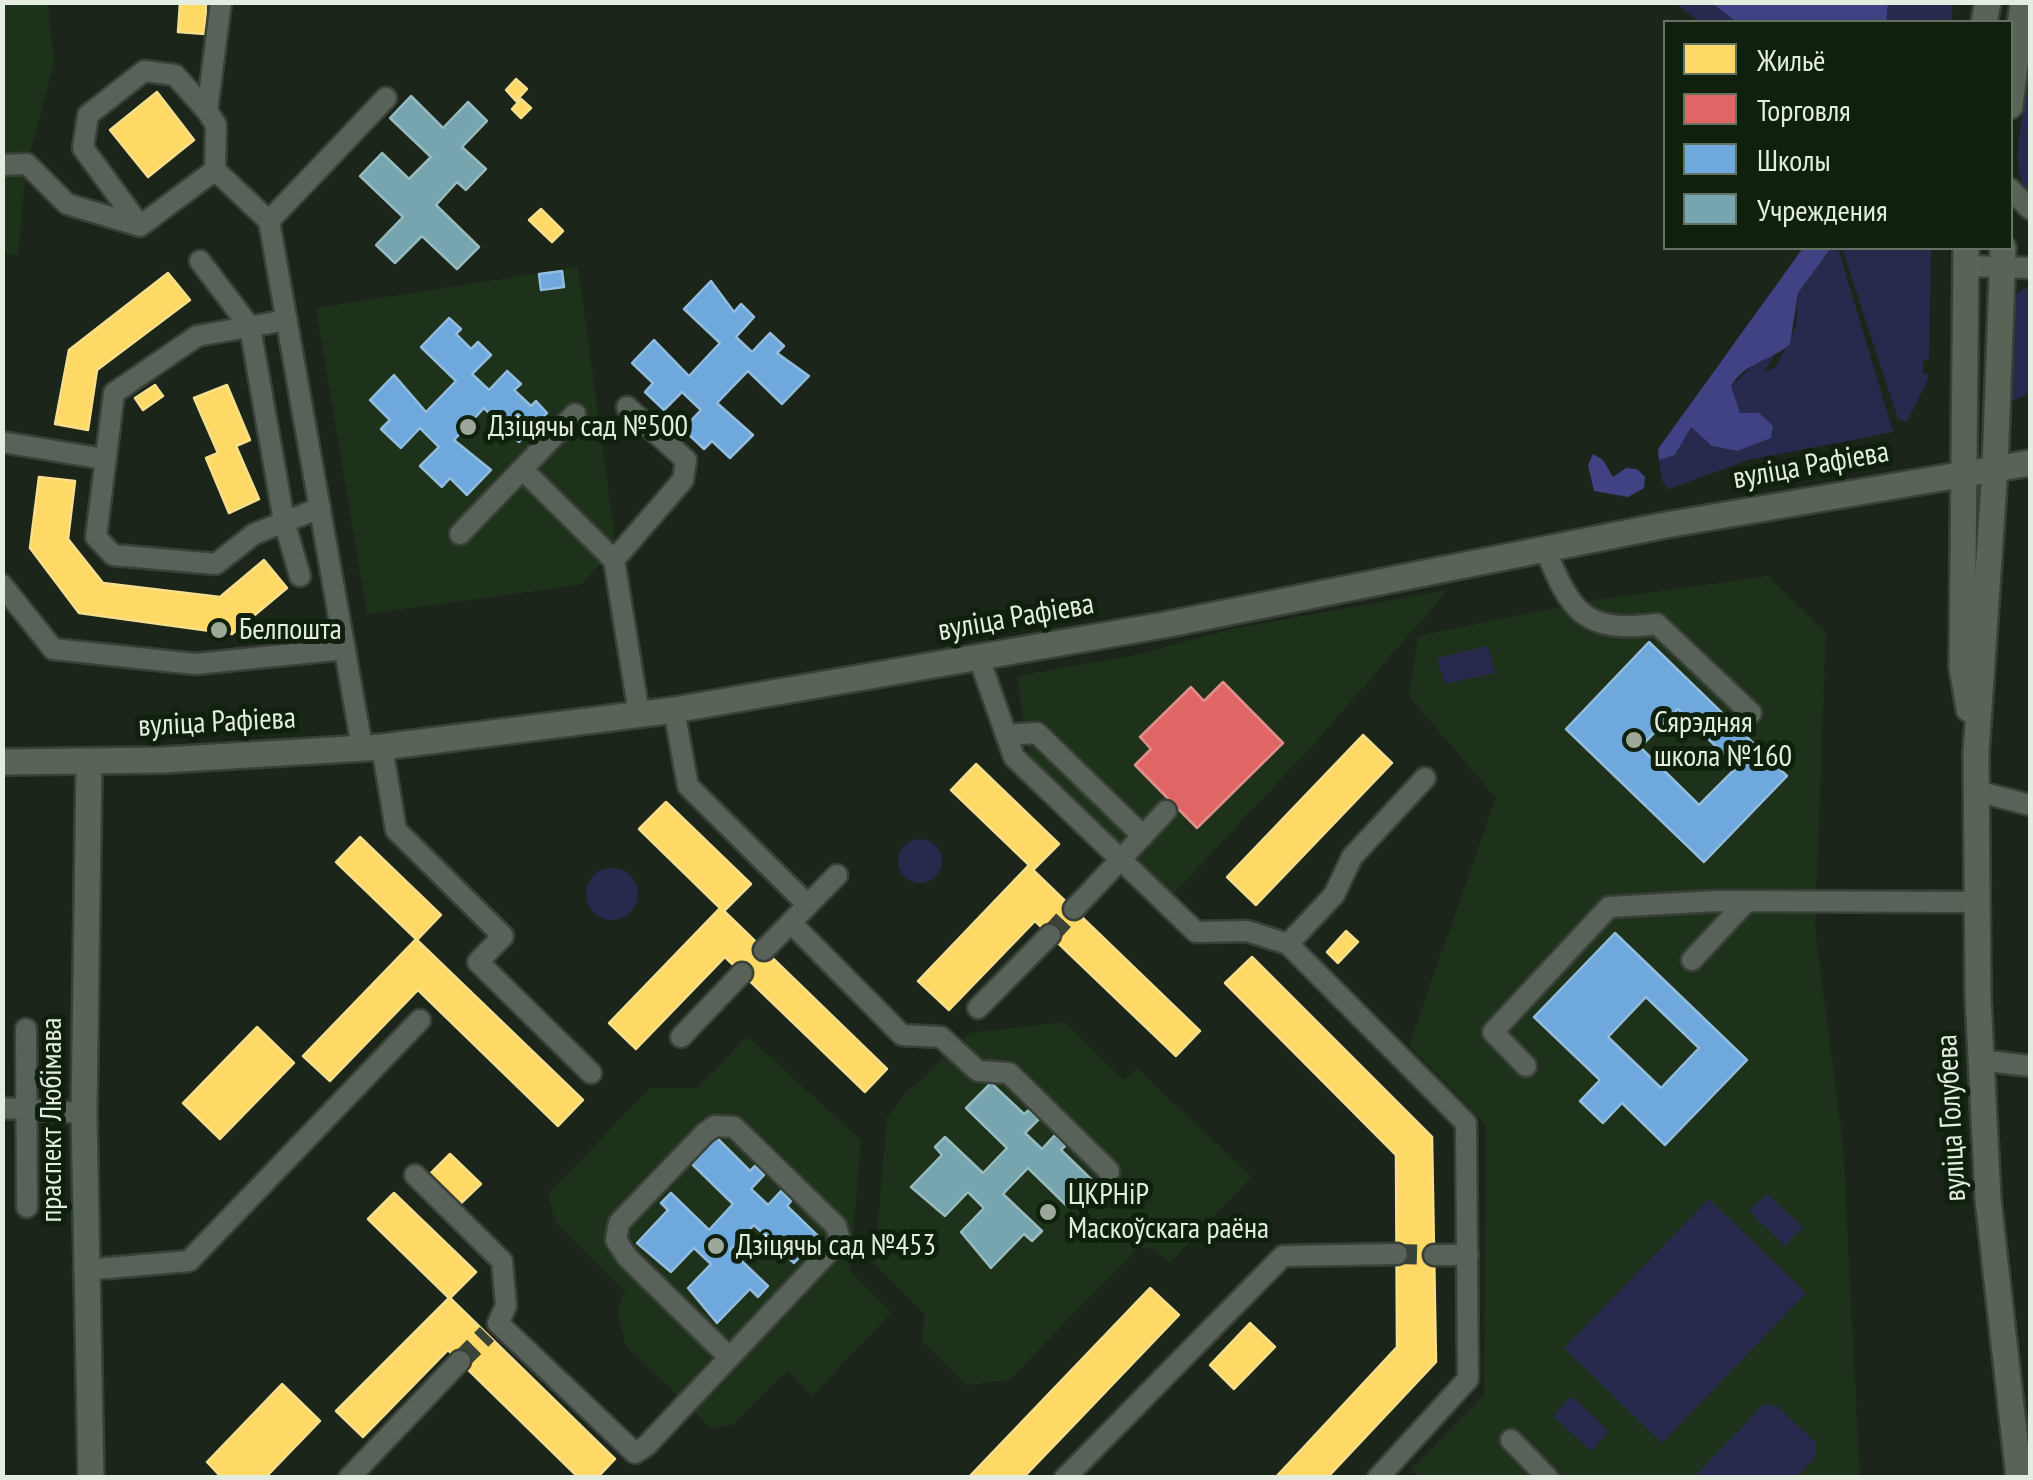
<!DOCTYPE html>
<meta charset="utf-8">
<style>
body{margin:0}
#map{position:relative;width:2033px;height:1480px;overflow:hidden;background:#1c251a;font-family:"PT Sans Narrow",sans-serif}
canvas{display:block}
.frame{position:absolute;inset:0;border:5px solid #e3eee1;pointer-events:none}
.legend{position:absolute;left:1663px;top:20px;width:350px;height:230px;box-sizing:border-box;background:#0f200d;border:2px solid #647262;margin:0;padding:12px 18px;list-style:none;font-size:30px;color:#e3eee1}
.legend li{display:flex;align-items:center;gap:20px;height:50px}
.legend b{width:50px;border:2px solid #647262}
</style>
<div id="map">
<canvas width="2033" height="1480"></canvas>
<div class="frame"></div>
<ul class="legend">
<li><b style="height:28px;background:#ffd966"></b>Жильё</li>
<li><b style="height:28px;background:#e06666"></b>Торговля</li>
<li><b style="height:28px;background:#6fa8dc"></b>Школы</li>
<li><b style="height:28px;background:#76a5af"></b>Учреждения</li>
</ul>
</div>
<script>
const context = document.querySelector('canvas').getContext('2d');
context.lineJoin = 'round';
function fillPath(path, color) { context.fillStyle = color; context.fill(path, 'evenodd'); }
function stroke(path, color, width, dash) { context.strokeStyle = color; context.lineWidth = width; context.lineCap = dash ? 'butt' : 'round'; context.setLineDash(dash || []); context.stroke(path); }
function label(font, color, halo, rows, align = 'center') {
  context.font = font + ' "PT Sans Narrow",sans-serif'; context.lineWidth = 10; context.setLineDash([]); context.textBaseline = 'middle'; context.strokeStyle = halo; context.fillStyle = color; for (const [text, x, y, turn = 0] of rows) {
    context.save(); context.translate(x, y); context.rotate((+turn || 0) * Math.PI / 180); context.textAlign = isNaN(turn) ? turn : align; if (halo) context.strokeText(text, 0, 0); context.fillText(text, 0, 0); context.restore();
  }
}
const built = new Path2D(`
 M3,3H48L54,64L27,164L18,255L3,253Z
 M578,267L616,546L580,585L367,614L316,308Z
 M1768,576L1826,633L1815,928L1843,1145L1860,1477H1419L1411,1469L1484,1395L1486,1125L1409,1045L1496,798L1409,696L1418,636L1589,601Z
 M1448,590L1311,747L1173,894L1028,756L1017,676L1135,655L1236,628Z
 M1064,1022L1124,1080L1137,1068L1251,1177L1170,1263L1152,1248L1137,1249L1009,1380L967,1385L921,1340L925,1314L874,1263L887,1118L901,1098L970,1033Z
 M747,1036L861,1140L850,1270L891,1313L812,1396L787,1371L733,1425L711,1428L626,1346L617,1309L625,1291L555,1221L548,1194L650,1088H697Z`);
const green = new Path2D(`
 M1675,3H1712L1736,22H1700Z
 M1888,3H1953L1951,22H1886Z
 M2030,76V198C2007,169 2023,111 2030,76Z
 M1831,248H1838L1893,432L1748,460L1669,489L1662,481L1659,460L1675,455L1691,427L1716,447L1736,451L1771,438L1773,426L1740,413L1731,386L1761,358L1775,354L1765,371L1776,367L1796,327L1798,293Z
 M1842,248H1931L1929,360H1923V373L1928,374V379L1907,422L1898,419Z
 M2030,285V388L2026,395L2009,402L2012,304L2018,292Z
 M1488,646L1495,673L1445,684L1437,658Z
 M898 861a22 22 0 1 1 44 0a22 22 0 1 1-44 0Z
 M586 894a26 26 0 1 1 52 0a26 26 0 1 1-52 0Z
 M1767,1194L1803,1227L1785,1246L1749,1211Z
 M1709,1199L1806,1293L1662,1443L1564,1348Z
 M1572,1396L1609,1432L1591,1451L1553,1416Z
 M1763,1405L1777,1406L1816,1443V1456L1796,1477H1694Z`);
const forest = new Path2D(`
 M1712,3H1888L1886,22H1736Z
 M1803,248H1831L1798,293L1790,344C1773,360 1745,362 1731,386L1740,413H1759L1773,426L1771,438L1737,451L1712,446L1691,427L1675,455L1659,460L1658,449Z
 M1593,454L1603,460L1613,477L1626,468L1637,469L1645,477L1644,488L1628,497L1594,491L1588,465Z`);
const homes = new Path2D(`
 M180,3L206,4L205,34L178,32Z
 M516,79L527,89L516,101L506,90Z
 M157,92L194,140L148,177L110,130Z
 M521,99L531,108L521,118L512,109Z
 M541,209L563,231L552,242L529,220Z
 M168,273L190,300L97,370L88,430L55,424L69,350Z
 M155,385L163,396L143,410L135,398Z
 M227,385L250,440L236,446L259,499L229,513L206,458L218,453L194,398Z
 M39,477L75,481L68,539L103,583L220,597L264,560L287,588L232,634L79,613L30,548Z
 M1363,735L1392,763L1256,905L1227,877Z
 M976,764L1059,844L1033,870L1200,1031L1176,1056L1035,921L949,1010L918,981L1029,865L951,790Z
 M666,802L751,884L724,911L887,1069L865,1092L725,957L636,1049L609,1023L720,908L639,829Z
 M360,837L441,915L417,940L583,1100L558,1126L418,990L330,1081L303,1056L416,939L336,862Z
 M1346,931L1358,942L1338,963L1327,952Z
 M1252,957L1432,1137L1436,1362L1327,1478H1275L1397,1347L1396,1155L1225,983Z
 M257,1027L294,1063L220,1139L183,1103Z
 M450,1154L481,1184L459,1205L429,1175Z
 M394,1193L476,1272L450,1298L615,1459L597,1478H579L448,1350L363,1437L336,1411L449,1298L368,1219Z
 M1150,1288L1179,1315L1071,1428L1023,1478H968Z
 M1250,1323L1275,1347L1234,1389L1210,1365Z
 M282,1384L320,1421L265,1478H222L207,1462Z`);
const shops = new Path2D(`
 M1223,682L1283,743L1197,828L1135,765L1151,749L1140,737L1191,687L1204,701Z`);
const schools = new Path2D(`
 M562,271L564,287L541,290L539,274Z
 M711,281L734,312L741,304L754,317L736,337L752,352L770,333L784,346L777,353L809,376L782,404L748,371L717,403L753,435L730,458L712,441L704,449L683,429L701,410L682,392L664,410L645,392L653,383L632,363L654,340L689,376L720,343L684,309Z
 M449,318L461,329L456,334L471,349L478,342L491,355L472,374L489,390L507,371L521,384L514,390L531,406L536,401L547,413L519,442L484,408L454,440L491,470L467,495L450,478L442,487L420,466L439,447L420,428L401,448L381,429L390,420L370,400L394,375L426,412L456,381L421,347Z
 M1649,642L1787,776L1704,862L1566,729ZM1678,709L1737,767L1699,805L1640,747Z
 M1615,933L1747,1060L1665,1145L1622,1103L1603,1123L1580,1101L1600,1080L1534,1017ZM1646,997L1699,1048L1661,1088L1608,1037Z
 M717,1138L750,1171L755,1166L764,1175L751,1189L768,1205L781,1191L791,1201L787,1206L819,1237L794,1263L754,1225L730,1250L768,1286L758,1297L750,1289L717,1323L688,1288L711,1264L694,1248L671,1272L637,1243L668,1210L661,1203L671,1193L709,1230L733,1204L692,1164Z`);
const public = new Path2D(`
 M411,96L443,128L468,102L487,121L462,147L486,169L466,190L457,182L436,205L479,247L457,269L422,236L395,263L376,245L403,217L360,176L382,153L409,179L431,157L390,118Z
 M991,1083L1024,1114L1029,1110L1039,1119L1025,1133L1042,1149L1055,1135L1066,1145L1061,1150L1093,1181L1068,1207L1028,1168L1003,1194L1042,1231L1032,1241L1024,1234L991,1268L961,1232L984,1208L968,1192L945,1216L911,1187L942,1155L935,1147L945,1137L983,1173L1007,1148L966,1108Z`);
const minorTunnel = new Path2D(`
 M1050,935L1074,909
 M1397,1254L1434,1255
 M460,1361L487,1334`);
const minor = new Path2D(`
 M221,2L207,111L216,125L215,170L269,221L362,747
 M207,111L175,75L144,71L88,115L83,148L140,226L215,170
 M2,165L27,164L67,204L140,226
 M2010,189L2030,209
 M269,221L386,98
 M200,261L250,327L284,521L300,576
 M1966,266L2030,268
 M287,320L197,336L114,393L96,537L113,555L216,564L254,534L320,508
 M2,442L104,459
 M523,470L614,560L639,714
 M460,534L575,414
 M1545,549C1571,611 1583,634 1657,624L1751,713
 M614,560L683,480L686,460L627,407
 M2,585L53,649L195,664L345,649
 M979,658L1014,757L1196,932L1247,931L1288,944L1466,1123L1468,1379L1378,1478
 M674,710L688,786L808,905
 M1006,735L1037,733L1143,836
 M382,747L396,830L503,936L478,962L591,1073
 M1976,791L2030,805
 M1074,909L1166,811
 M791,923L902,1035L941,1037L978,1071L1009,1073L1109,1171
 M1288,944L1334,895L1352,857L1425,778
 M764,950L837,875
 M1692,960L1747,901
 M978,1008L1050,935
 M26,1029L27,1207
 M681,1037L742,973
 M1980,1060L2030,1066
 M1526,1066L1493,1032L1609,907L1716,901L1977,902
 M2,1108L84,1113
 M415,1175L502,1261L506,1306L498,1323L635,1453L647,1445L840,1240L836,1226L734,1127L715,1126L705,1133L619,1223L616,1240L627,1257L729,1357
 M1434,1255H1468
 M84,1270L189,1261L420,1020
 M1511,1440L1548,1478
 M349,1478L460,1361
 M1065,1478L1283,1256L1397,1254`);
const major = new Path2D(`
 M1984,22L1988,2
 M2010,106L2023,2
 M1966,248L1962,667L1969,709
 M2003,248L1995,468L1976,753L1978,997L1988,1199L2019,1478
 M2,762L164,760L382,747L674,710L1164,625L1666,525L2030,463
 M89,762L84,1113L91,1478`);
const markers = [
 [468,427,10,"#9da89b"],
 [219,630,10,"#9da89b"],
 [1634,740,10,"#9da89b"],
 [1048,1212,10,"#9da89b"],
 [716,1246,10,"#9da89b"]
];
const poiNames = [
 ["Дзіцячы сад №500",488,427],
 ["Белпошта",239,630],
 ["Сярэдняя",1654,723],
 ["школа №160",1654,757],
 ["ЦКРНіР",1068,1195],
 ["Маскоўскага раёна",1068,1229],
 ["Дзіцячы сад №453",736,1246]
];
const streetNames = [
 ["вуліца Рафіева",1811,466,-10],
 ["вуліца Рафіева",1016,618,-10],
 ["вуліца Рафіева",217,723,-3],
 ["вуліца Голубева",1952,1118,-93],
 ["праспект Любімава",52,1120,-90]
];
fillPath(built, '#1e321b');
fillPath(green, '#272a4d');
fillPath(forest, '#404284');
fillPath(homes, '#ffd966');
stroke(homes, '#f7df8b', 2.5);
fillPath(shops, '#e06666');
stroke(shops, '#e18f8b', 2.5);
fillPath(schools, '#6fa8dc');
stroke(schools, '#92bdde', 2.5);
fillPath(public, '#76a5af');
stroke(public, '#97bbbe', 2.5);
stroke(minorTunnel, '#3a4338', 20, [20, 10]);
stroke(minor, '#394037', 25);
stroke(major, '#394037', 30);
stroke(minor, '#596258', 20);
stroke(major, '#586456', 25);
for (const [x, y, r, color] of markers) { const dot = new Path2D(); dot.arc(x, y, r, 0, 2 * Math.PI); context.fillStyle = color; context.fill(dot); stroke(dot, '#0f200d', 4); }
label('30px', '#e3eee1', '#0f200d', poiNames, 'left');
label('30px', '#e3eee1', '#0f200d', streetNames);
</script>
